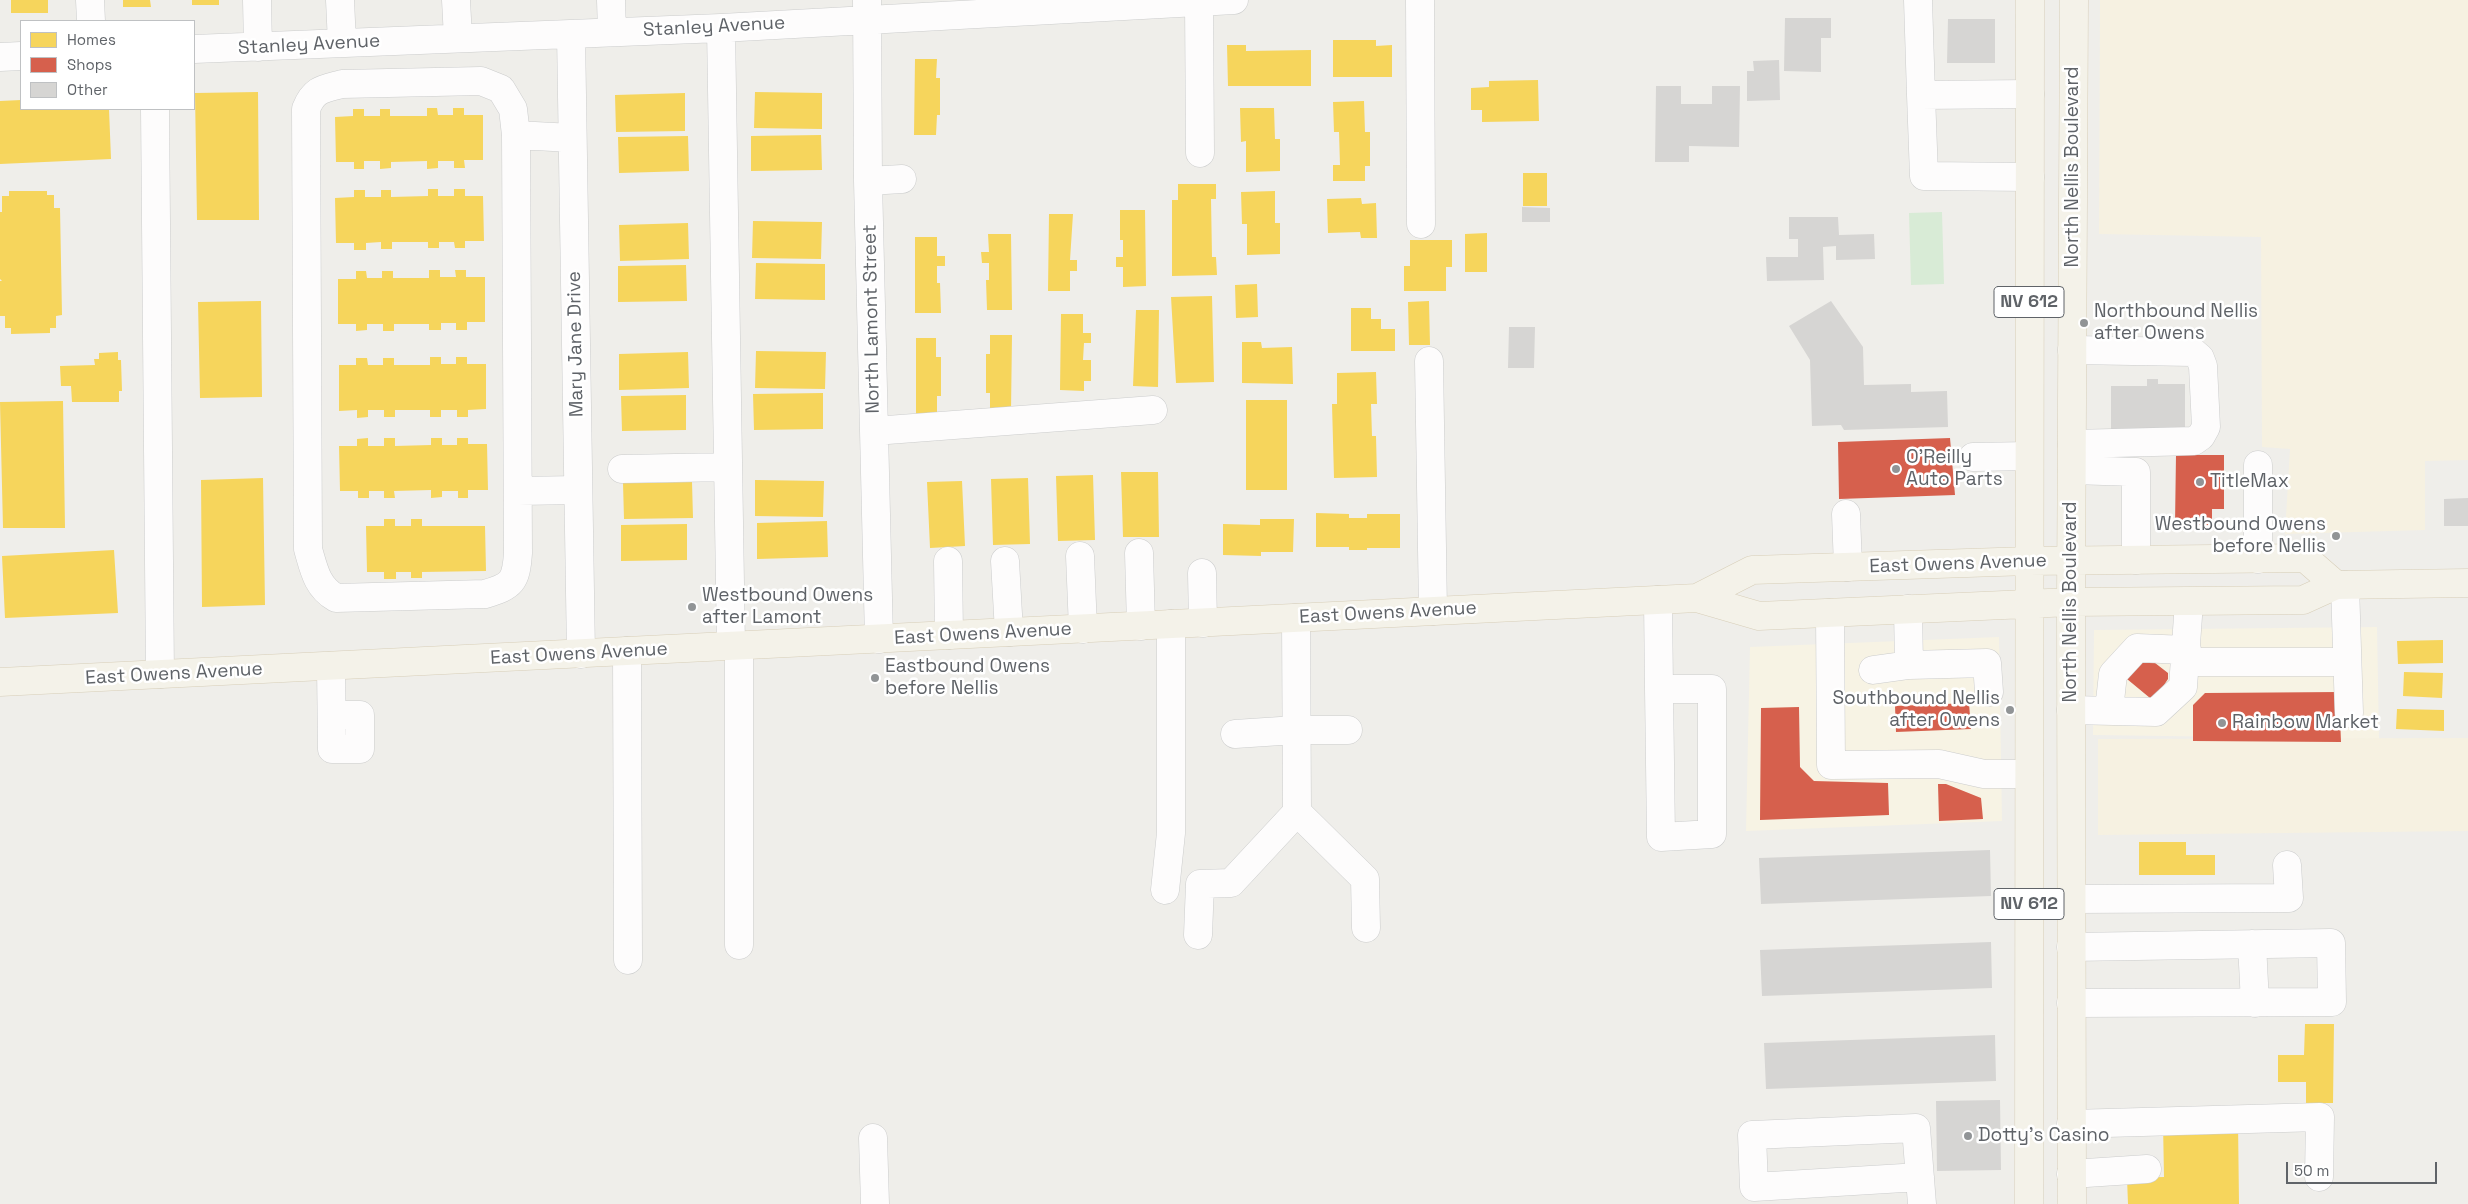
<!DOCTYPE html>
<style>
body{margin:0}
#map{position:relative;width:2468px;height:1204px;overflow:hidden;background:#efeeea;font-family:"Space Grotesk",sans-serif}
canvas{display:block}
.legend{position:absolute;left:20px;top:20px;width:175px;height:90px;box-sizing:border-box;background:#fff;border:1px solid #bfc1c3;margin:0;padding:6px 9px;list-style:none;font-size:15px;color:#5f6368}
.legend li{display:flex;align-items:center;gap:10px;height:25px}
.legend b{width:25px;border:1px solid #bfc1c3}
.scale{position:absolute;left:2286px;top:1162px;width:151px;height:22px;box-sizing:border-box;border:2px solid #5f6368;border-top:0;padding-left:6px;font-size:15px;line-height:18px;white-space:nowrap;color:#5f6368;-webkit-text-stroke:4px #fff;paint-order:stroke}
</style>
<div id="map">
<canvas width="2468" height="1204"></canvas>
<ul class="legend">
<li><b style="height:14px;background:#f6d55c"></b>Homes</li>
<li><b style="height:14px;background:#d6604d"></b>Shops</li>
<li><b style="height:14px;background:#d6d5d3"></b>Other</li>
</ul>
<div class="scale">50 m</div>
</div>
<script>
const context = document.querySelector('canvas').getContext('2d');
context.lineJoin = 'round';
function fillPath(path, color) { context.fillStyle = color; context.fill(path, 'evenodd'); }
function stroke(path, color, width, dash) { context.strokeStyle = color; context.lineWidth = width; context.lineCap = dash ? 'butt' : 'round'; context.setLineDash(dash || []); context.stroke(path); }
function label(font, color, halo, rows, align = 'center') {
  context.font = font + ' "Space Grotesk",sans-serif'; context.lineWidth = 5; context.setLineDash([]); context.textBaseline = 'middle'; context.strokeStyle = halo; context.fillStyle = color; for (const [text, x, y, turn = 0] of rows) {
    context.save(); context.translate(x, y); context.rotate((+turn || 0) * Math.PI / 180); context.textAlign = isNaN(turn) ? turn : align; if (halo) context.strokeText(text, 0, 0); context.fillText(text, 0, 0); context.restore();
  }
}
const commercial = new Path2D(`
 M2377,627L2379,739L2093,735L2094,630Z
 M1999,637L2002,821L1746,831L1750,647Z`);
const green = new Path2D(`
 M1942,212L1944,284L1911,285L1909,213Z`);
const sand = new Path2D(`
 M2100,0H2468V460L2425,461V530L2285,534L2290,449L2262,447L2261,237L2099,234Z
 M2468,738V831L2098,835V739Z`);
const homes = new Path2D(`
 M11,0H48V13H11Z
 M123,0H150L151,7H123Z
 M192,0H219V5H192Z
 M1333,40H1376V46L1392,45V77H1333Z
 M1227,45H1246V51L1311,50V86H1228Z
 M915,59H937L936,78H940V115H937L936,135H914Z
 M1538,80L1539,121L1482,122V110H1471V88L1489,87V81Z
 M258,92L259,220H197L195,93Z
 M755,92L822,93V129L754,128Z
 M685,93V131L616,132L615,95Z
 M21,100V109H109L111,159L0,164V101Z
 M1364,101L1365,132H1370V166H1365V181H1333V165H1340L1339,132H1334L1333,102Z
 M427,108H437L438,115H453V108H464V115H483V160H464L465,168H454V161H438V168L427,169V161L391,162V168L380,169V161H364V169H354V162H336L335,117L353,116V109H364V116H380V109H390V116H427Z
 M1240,108H1274L1275,139H1280V171L1246,172V141L1241,142Z
 M821,135L822,170L751,171V136Z
 M688,136L689,171L619,173L618,137Z
 M1523,173H1547V206H1523Z
 M1178,184H1216V199H1211L1212,257H1216L1217,275L1172,276V200H1178Z
 M428,189H438V196H454V189H465V196H483L484,241H465V248H455L454,242H439V248H428V242H392V249H381V242L366,243V250H354V243H336L335,198L354,197V190H365V197H381V190H391V197L428,196Z
 M9,191H47V195H54V208H60L62,315L56,316V328H50V333L11,334V328H5V316H0V281H2L0,279V212H2V196H9Z
 M1275,191V223H1280V254L1247,255V224H1242L1241,192Z
 M1361,198L1362,204L1376,203L1377,238H1361L1360,232L1328,233L1327,199Z
 M1120,210H1145L1146,286L1123,287V267H1116V257H1123V240H1120Z
 M1049,214H1073L1070,260H1077V271H1070V291H1048Z
 M753,221L822,222L821,259L752,258Z
 M688,223L689,259L620,261L619,225Z
 M1487,233V272H1465V234Z
 M988,234H1011L1012,310H987L986,280H989V263H982L981,252H989Z
 M915,237H937V256H945V266H937V283H940L941,313H915Z
 M1410,240H1452V267H1446V291H1404V266H1410Z
 M756,263L825,264V300L755,299Z
 M686,265L687,301L618,302V266Z
 M429,270H440V277H456L455,270H466V277H485V322H467V330H456V323H441V330H429V324H394V331H383V324H367V330L356,331V324H338V279H356V271H366L367,278H382V271H393V278H429Z
 M1257,284L1258,317L1236,318L1235,285Z
 M1212,296L1214,382L1176,383L1171,297Z
 M261,301L262,397L200,398L198,302Z
 M1429,301L1430,345H1409L1408,302Z
 M1351,308H1371V319H1381V329H1395V351H1351Z
 M1136,310H1159L1158,387L1133,386Z
 M1061,314H1083V333H1091V343H1084L1083,360H1091V381H1084V391L1060,390Z
 M990,335H1012L1011,411H990V393H986V354H990Z
 M916,338H936V357H941V396H937V414H916Z
 M1242,342H1261L1262,348L1292,347L1293,384L1242,383Z
 M756,351L826,352L825,389L755,388Z
 M118,352V360H121L122,391H119V402H72L71,386H61L60,366L95,365L94,359H99V353Z
 M688,352L689,388L619,390V354Z
 M430,357H441V364H456V357H467V364H486V409L468,410V417H457V410H441V417H430V410H395V417H384V410H368V417L357,418V410L339,411V365H356V358H367L368,365H383V358H394V365H430Z
 M1376,372L1377,404H1371L1372,436H1376L1377,477L1334,478L1332,404H1337V373Z
 M823,393V429L754,430L753,394Z
 M686,395V430L622,431L621,396Z
 M1246,400H1287V490H1246Z
 M63,401L65,528H3L0,402Z
 M368,438V446H384V438H395V446L431,445V438H442V445H457V438H468V444H487L488,490H468V498H458V491H442V497L431,498V490L394,491L395,498H384V491H369V498H358V491H340L339,446H357V439Z
 M1121,472H1158L1159,537H1123Z
 M1093,475L1095,540L1058,541L1056,476Z
 M263,478L265,605L202,607L201,480Z
 M1028,478L1030,544L993,545L991,479Z
 M755,480L824,481L823,517L755,516Z
 M962,481L965,546L930,548L927,482Z
 M692,482L693,518L624,519L623,483Z
 M1316,513L1349,514V518H1367V514H1400V548H1367V550H1349V547H1316Z
 M384,519H395V526H411V519H422V526H485L486,571L422,572V578H411V572H396V579H384V572H367L366,526H384Z
 M1260,519H1294L1293,552H1261V556L1223,555V524L1260,525Z
 M827,521L828,557L757,559V523Z
 M687,524V560L621,561V525Z
 M114,550L118,613L5,618L2,556Z
 M2443,640V663L2398,664L2397,641Z
 M2404,672L2443,673L2442,698L2403,696Z
 M2397,709L2444,710V731L2396,729Z
 M2139,842H2186V855H2215V875H2139Z
 M2305,1024H2334L2333,1103H2306V1082H2278V1055H2304Z
 M2238,1122L2239,1204H2128L2127,1178L2164,1177L2163,1123Z`);
const shops = new Path2D(`
 M1950,438L1955,495L1839,499L1838,442Z
 M2176,455H2224V509H2212V525L2175,524Z
 M2146,656L2168,673V679L2156,697L2150,698L2127,679L2126,674Z
 M2339,692L2341,742L2193,741V705L2205,693Z
 M1969,703L1971,729L1896,732L1895,706Z
 M1799,707L1800,767L1814,781L1888,783L1889,815L1760,820L1761,708Z
 M1938,784H1946L1981,798L1983,819L1939,821Z`);
const building = new Path2D(`
 M1785,18H1831V38H1821V72L1784,71Z
 M1948,19H1995V63H1947Z
 M1779,60L1780,100L1747,101V71H1754L1753,61Z
 M1656,86H1681V104H1712V86H1740L1739,147L1689,146V162H1655Z
 M1522,207L1550,208V222H1522Z
 M1789,217H1838L1839,235L1874,234L1875,259L1836,260V246L1823,247L1824,280L1767,281L1766,257H1798V239H1789Z
 M1831,301L1863,347L1864,385L1911,384V392L1947,391L1948,427L1844,430L1841,425L1812,426L1810,360L1789,326Z
 M1509,327H1535L1534,368H1508Z
 M2147,379H2158V384H2185V436H2111V386H2147Z
 M2468,498V526H2444V499Z
 M1990,850L1991,896L1761,904L1759,858Z
 M1991,942L1992,988L1762,996L1760,950Z
 M1995,1035L1996,1081L1766,1089L1764,1043Z
 M2000,1100L2001,1170L1937,1171L1936,1101Z`);
const minor = new Path2D(`
 M90,0L91,21
 M257,0L258,47
 M340,0L342,43
 M456,0L458,38
 M611,0L612,32
 M867,0L868,181L879,639
 M1420,0L1421,224
 M1918,0L1921,95
 M1199,2L1200,153
 M721,28L731,646
 M571,34L581,654
 M194,49L721,28L1234,0
 M0,57L21,56
 M481,81L501,89L513,109L516,135L518,553C516,582 512,586 485,594L336,598C317,587 314,570 308,549L306,109C314,89 323,89 342,84Z
 M2030,94L1921,95L1924,176L2030,177
 M155,109L160,674
 M516,135L572,138
 M868,181L902,179
 M1429,361L1433,611
 M874,431L1153,410
 M2072,444L2194,441L2201,436L2206,427L2203,366L2200,358L2193,352L2072,350
 M1973,457L2029,456
 M2258,465V559
 M622,469L728,467
 M2072,470L2136,472V560
 M518,491L578,490
 M1846,514L1848,567
 M1139,553L1141,626
 M1080,556L1083,629
 M948,561L949,635
 M1005,561L1009,632
 M1202,573L1203,623
 M2345,585L2349,713
 M1658,600L1659,689H1712V834L1661,837L1659,689
 M1908,609L1909,665L1987,663L1989,692
 M1830,613L1831,765L1939,764L1984,774H2029
 M1296,618L1297,812
 M627,651L628,960
 M2186,662H2347
 M331,666L332,749H360V715H332
 M1873,670L1909,665
 M2071,710L2156,712L2183,687L2189,602
 M2109,710L2113,674L2137,648L2187,650
 M1235,734L1296,730H1348
 M1297,812L1365,879L1366,928
 M1165,890L1171,833V624
 M2071,899L2289,898L2287,865
 M1198,935L1200,884L1231,883L1297,812
 M2252,944L2255,1003
 M739,945V646
 M2071,947L2331,943L2332,1002L2071,1003
 M2071,1124L2320,1117L2319,1177
 M873,1138L875,1204
 M2071,1174L2147,1169
 M1920,1177L1754,1187L1752,1135L1916,1128L1922,1204`);
const major = new Path2D(`
 M1697,598L1752,570L2029,561L2305,558L2336,585
 M0,682L1697,598L1759,616L2071,602L2303,600L2336,585L2468,583
 M2029,1204L2030,0
 M2072,1204L2071,602L2074,0`);
const markers = [
 [2084,323,5,"#919496"],
 [1896,469,5,"#919496"],
 [2200,482,5,"#919496"],
 [2336,536,5,"#919496"],
 [692,607,5,"#919496"],
 [875,678,5,"#919496"],
 [2010,710,5,"#919496"],
 [2222,723,5,"#919496"],
 [1968,1136,5,"#919496"]
];
const shields = [
 [2029,302,70],
 [2029,904,70]
];
const shieldNames = [
 ["NV 612",2029,302],
 ["NV 612",2029,904]
];
const streetNames = [
 ["Stanley Avenue",714,27,-3],
 ["Stanley Avenue",309,45,-3],
 ["North Nellis Boulevard",2073,167,-90],
 ["North Lamont Street",872,319,-91],
 ["Mary Jane Drive",576,344,-91],
 ["East Owens Avenue",1958,564,-2],
 ["North Nellis Boulevard",2071,602,-90],
 ["East Owens Avenue",1388,613,-3],
 ["East Owens Avenue",983,634,-3],
 ["East Owens Avenue",579,654,-3],
 ["East Owens Avenue",174,674,-3]
];
const poiNames = [
 ["Northbound Nellis",2094,312],
 ["after Owens",2094,334],
 ["O'Reilly",1906,458],
 ["Auto Parts",1906,480],
 ["TitleMax",2210,482],
 ["Westbound Owens",2326,525,"right"],
 ["before Nellis",2326,547,"right"],
 ["Westbound Owens",702,596],
 ["after Lamont",702,618],
 ["Eastbound Owens",885,667],
 ["before Nellis",885,689],
 ["Southbound Nellis",2000,699,"right"],
 ["after Owens",2000,721,"right"],
 ["Rainbow Market",2232,723],
 ["Dotty's Casino",1978,1136]
];
fillPath(commercial, '#f7f3e4');
fillPath(green, '#d8ebd6');
fillPath(sand, '#f6f1e1');
fillPath(homes, '#f6d55c');
fillPath(shops, '#d6604d');
fillPath(building, '#d6d5d3');
stroke(minor, '#cbcccc', 29);
stroke(major, '#d7ceb8', 29);
stroke(minor, '#fdfcfc', 28);
stroke(major, '#f4f2e9', 28);
for (const [x, y, r, color] of markers) { const dot = new Path2D(); dot.arc(x, y, r, 0, 2 * Math.PI); context.fillStyle = color; context.fill(dot); stroke(dot, '#fff', 2); }
for (const [x, y, w] of shields) { const box = new Path2D(); box.roundRect(x - w / 2, y - 15.5, w, 31, 4); context.fillStyle = '#fff'; context.fill(box); stroke(box, '#5f6368', 1); }
label('bold 18px', '#5f6368', null, shieldNames);
label('19px', '#5f6368', '#fff', streetNames);
label('19px', '#5f6368', '#fff', poiNames, 'left');
</script>
